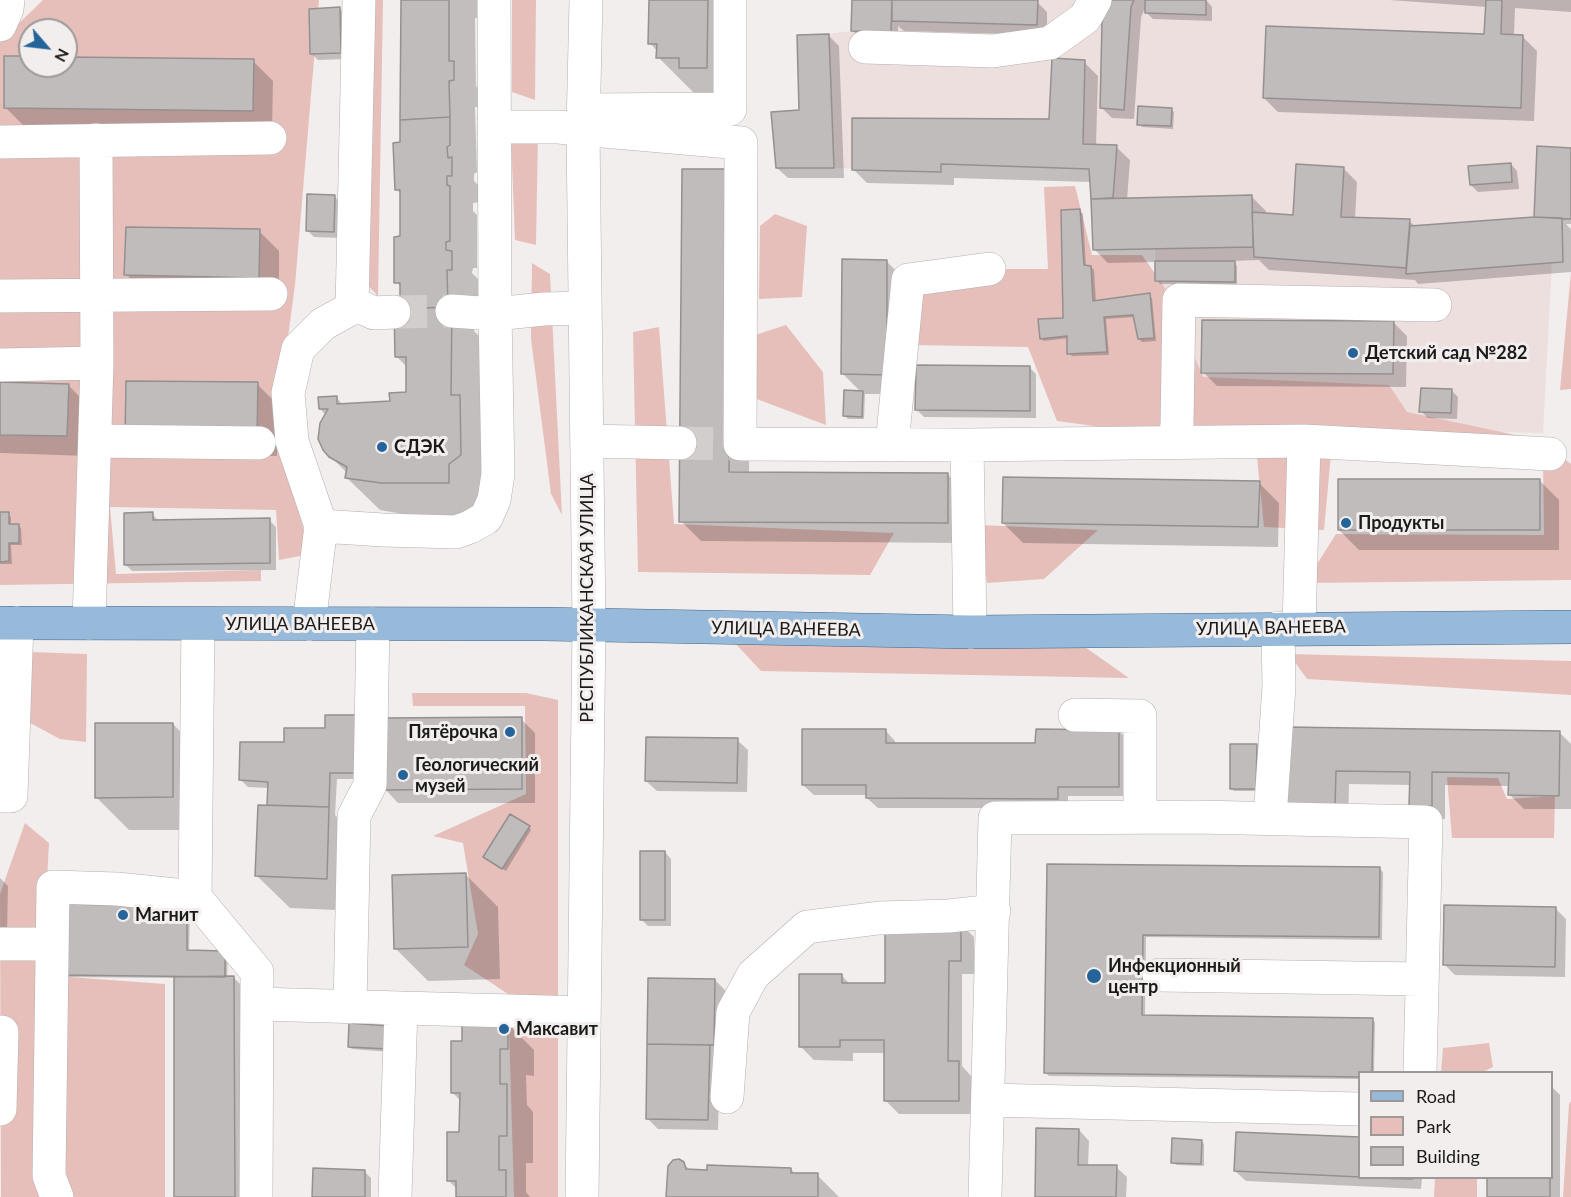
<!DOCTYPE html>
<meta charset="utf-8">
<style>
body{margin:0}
#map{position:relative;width:1571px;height:1197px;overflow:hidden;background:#f3eeee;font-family:Lato,sans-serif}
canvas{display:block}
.legend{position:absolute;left:1358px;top:1071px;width:195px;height:108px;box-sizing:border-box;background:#f3eeee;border:2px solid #9d9999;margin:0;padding:8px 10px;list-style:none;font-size:18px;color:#1b1919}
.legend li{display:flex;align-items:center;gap:12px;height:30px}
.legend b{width:30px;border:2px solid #9d9999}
.north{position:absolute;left:18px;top:18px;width:60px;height:60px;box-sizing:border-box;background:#f3eeee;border:2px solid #9d9999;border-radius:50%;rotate:118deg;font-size:16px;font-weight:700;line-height:24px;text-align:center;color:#1b1919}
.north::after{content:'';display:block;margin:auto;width:21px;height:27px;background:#25649a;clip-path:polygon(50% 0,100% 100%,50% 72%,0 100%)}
</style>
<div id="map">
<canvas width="1571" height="1197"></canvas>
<ul class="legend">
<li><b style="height:8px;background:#97bada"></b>Road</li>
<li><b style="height:16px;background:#e6bfbb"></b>Park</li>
<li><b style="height:16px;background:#c0bcbb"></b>Building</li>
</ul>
<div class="north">N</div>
</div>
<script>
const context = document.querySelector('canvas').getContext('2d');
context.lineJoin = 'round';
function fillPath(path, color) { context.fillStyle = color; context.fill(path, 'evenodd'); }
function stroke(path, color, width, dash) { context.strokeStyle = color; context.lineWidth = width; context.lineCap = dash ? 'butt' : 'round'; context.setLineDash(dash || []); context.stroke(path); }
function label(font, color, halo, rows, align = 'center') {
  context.font = font + ' Lato,sans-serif'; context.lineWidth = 6; context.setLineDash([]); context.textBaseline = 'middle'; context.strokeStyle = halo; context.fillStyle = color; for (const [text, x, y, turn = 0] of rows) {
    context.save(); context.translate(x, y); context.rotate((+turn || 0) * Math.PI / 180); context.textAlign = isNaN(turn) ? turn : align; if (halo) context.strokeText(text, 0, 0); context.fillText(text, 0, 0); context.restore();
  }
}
const built = new Path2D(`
 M852,0H1571V219H1562L1563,262L1552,263L1543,433L1161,424L1155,249L1093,250L1089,169L941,164V172L834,168H776L771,112L799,109L797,35L829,34L851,31Z`);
const green = new Path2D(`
 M0,0L13,29L43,0H319L295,285L276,427L310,554L279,560L276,510L110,507L116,574L261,570V581L0,585ZM30,30H66V66H30Z
 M365,0H383L378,296L360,277Z
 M512,0H536L535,100L512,92Z
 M538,132L536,245L515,240L511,137Z
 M1075,186L1092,255H1142L1167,291L1203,377L1389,385L1407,412L1539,440L1571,464V580L1305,583L1336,534L1544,535L1543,459L1331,454L1324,530L1264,527L1256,448L1057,421L1028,347L912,345L905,269H1048L1044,187Z
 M775,214L807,226L802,297L759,299L760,226Z
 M532,263L550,274L562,515L551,494L531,339Z
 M1571,272V389L1560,390Z
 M786,325L823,372L826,425L754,398L755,335Z
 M659,327L674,524L894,533L870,575L638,572L633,332Z
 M979,525L1098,530L1044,579L987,583Z
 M734,642L1085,647L1129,678L761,671Z
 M30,652L87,654L86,742L60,739L19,717Z
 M1289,654L1571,661V695L1307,679Z
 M412,693H526L558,700V1197H514L508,994L464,965L478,934L463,843L433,836L526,794L525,706H413Z
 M1447,777L1498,778L1507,799L1555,796L1554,838H1452Z
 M25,823L49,843L42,975L165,984V1197H1L0,894Z
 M1489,1043L1493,1067L1483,1072H1441L1443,1048Z
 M1571,1101V1197H1563L1569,1104Z
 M1435,1178H1477V1197H1434Z`);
const shadow = new Path2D(`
 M402,0H479L480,18H475L476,86L480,90L481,107H475L477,172L474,174V181L479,186V202L473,203V211L477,215V268H473L472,273L478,279V296L474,297V331L484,341L481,516H415L380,510L347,478L348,474L330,456L326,415L320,409L336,397L344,406L391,402L408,394L407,367L397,357L402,310V288L396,282L402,237V195L396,189L402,143Z
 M650,0H745L743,104L695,94L658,57V52L650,43Z
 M853,0L1037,2L1047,12V35L904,31L898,26V38L859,37L852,30Z
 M1108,0H1206L1212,7V21L1153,19L1144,10L1141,18L1134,119L1112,118L1101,107Z
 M1389,0H1571V12L1515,8L1514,36L1523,37L1537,51L1534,121L1278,112L1264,98L1486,36L1487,7Z
 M339,8L346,15L347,59L318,60L311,53Z
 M829,36L839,46L844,178H788L777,168Z
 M30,58V66H66V58L253,61L273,81L272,130L25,127L5,107Z
 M1084,62L1098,76L1096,146L1116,147L1130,160L1127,200L1252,197L1266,211V214L1294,217L1343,168L1357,182L1355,219L1409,221L1416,227L1535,218L1571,149V224H1566L1571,229V272L1418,284L1415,280L1269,270L1259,260L1232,261L1237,266V284H1160L1157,281V262L1108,263L1094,249L1091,182L954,178V185L867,183L853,169L1050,121Z
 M1171,109L1174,112L1173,129L1142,127L1139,124Z
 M1511,164L1517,171L1519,189L1478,192L1471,185Z
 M751,190L749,473L947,474L967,494V543L701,541L681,521Z
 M335,197L341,204L340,238L314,237L307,230Z
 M1080,211L1083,214L1086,267H1091L1094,270L1096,302L1149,295L1152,298L1156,341L1142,342L1139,339L1135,317L1106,319L1109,355L1072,356L1069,353V338L1044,341L1041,338L1064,320Z
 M259,231L279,251V297L146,294L126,274Z
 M886,261L907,281L906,394H865L864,419H848L845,416L861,392L843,374Z
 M1393,322L1407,336L1406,387L1217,386L1203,372Z
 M1029,367L1036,374V418L924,417L917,410Z
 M0,384L68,385L88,405L87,456L0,453Z
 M257,384L277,404V456L147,455Z
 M1451,390L1458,397L1457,419L1428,418L1421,411Z
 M1539,480L1559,500V550H1359L1339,530Z
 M1259,483L1279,503L1278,547L1023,543L1003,523Z
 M0,514H8L11,517V525H18L21,528L22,545H11L12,564H0Z
 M152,514L159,521L269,520L276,527V570L132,571L126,565Z
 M521,719L535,733V803H398L385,789Z
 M173,724L205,757V830H129L96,797Z
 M1286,729L1559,732L1571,744V809H1524L1510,795V786L1445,785V819H1425L1411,785L1349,784L1348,822L1299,821Z
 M285,730L366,779H337L335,815L361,841L359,911L290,908L257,876L271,807L269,804V788L248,787L241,780L286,744Z
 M885,730L895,741V744H1037L1119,731L1129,741V796H1068V808H878L867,798V795H814L803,785Z
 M737,740L748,750L747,792L657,791L646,781Z
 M1256,746L1259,749V791H1234L1231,788Z
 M529,827L531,830L506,871L488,860Z
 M665,852L671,859V926H648L641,919Z
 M1048,865L1380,869L1383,872L1382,940L1146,937L1145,1016L1372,1019L1375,1022L1374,1072H1360V1079L1049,1076L1046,1073Z
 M465,874L498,907L500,979L428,981L395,948Z
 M0,878L8,886L7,933H0Z
 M1556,909L1566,919L1565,977L1455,975L1445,965Z
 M190,910L189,952L228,955L227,978H234L261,1005V1197H176V978L65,977L62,974Z
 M960,923L974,937V974H962V1066L972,1077V1114H899L885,1100L886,1053H853V1061L814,1060L800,1046L841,975L850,984H886Z
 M650,979L715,980L725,990L724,1055H720L718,1130L658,1129L647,1118Z
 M507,1023L534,1050V1076L526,1075L527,1105L533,1112V1163H526V1192L530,1197H457V1189L448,1180L461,1133V1101L452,1092L463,1042Z
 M350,1025L390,1052L352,1049L349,1046Z
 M1552,1087L1560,1095V1197H1489V1178H1552Z
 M1079,1130L1089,1141L1088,1166L1116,1167L1127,1177L1126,1197H1036Z
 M1360,1139V1178H1422L1421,1189L1246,1181L1235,1171Z
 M1201,1141L1204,1144V1166L1176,1165L1173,1162Z
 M683,1163L691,1171L791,1169L796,1175H817L839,1197H668Z
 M364,1171L371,1178V1197H313Z`);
const building = new Path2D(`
 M401,0H449V61H454V80L449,81L450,117L400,120Z
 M649,0H708L707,68H679V58H656L657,44H648Z
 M852,0H892L891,32L851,31Z
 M892,0H1038L1037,25L892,21Z
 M1106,0H1134L1131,7L1124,110L1100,108L1102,23Z
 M1145,0H1206V15L1145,13Z
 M1486,0H1502L1501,34L1523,35L1521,108L1263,98L1266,26L1484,34Z
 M340,7L341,53L310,54L309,9Z
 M829,34L834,168H776L771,112L799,110L797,35Z
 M4,56H30V66H66V57L254,59L253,111L4,108Z
 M1052,58L1085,60L1083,144L1117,145L1113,198L1091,199L1089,169L941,164V172L852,170V118L1049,119Z
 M1138,106L1172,108L1171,126L1137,125Z
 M450,117V145L447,147L448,158L452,157V176H447V185L450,186V241L446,242V250L452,251V270H447L448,307L400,309V283H394V237L400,236V190H395L393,143L400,142V120Z
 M1537,146L1571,148V219L1534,217Z
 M1511,163L1512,182L1470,185L1468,166Z
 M1296,164L1344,167L1341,217L1410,219L1406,268L1254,257L1252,212L1293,215Z
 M682,169H732L729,472L948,473V523L679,522Z
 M307,194L335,195L334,232L306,231Z
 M1252,195L1253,247L1093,250L1091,199Z
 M1080,209L1084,265L1091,266L1093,301L1150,293L1154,338L1138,339L1133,315L1104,317L1107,352L1067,354V336L1040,339L1038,319L1063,318L1061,210Z
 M1534,217L1562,218L1563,262L1406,274L1410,226Z
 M126,227L260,229L259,278L124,275Z
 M842,259L887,260V375L841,374Z
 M1155,261H1235V282L1155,281Z
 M452,307L451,395H460L461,455L449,464V483H381L345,478L347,467L329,457L323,450L318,439L320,423L328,409H319L318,397L337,396V404L390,401L389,393L406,392V357H395L394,309Z
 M1202,320L1394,321L1393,374L1201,373Z
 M916,365L1030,366V411L915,410Z
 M126,381L258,382L257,437L125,436Z
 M0,382L69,384L67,436L0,435Z
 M1421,388L1452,389L1451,413L1419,412Z
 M844,390L863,391L862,417L843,416Z
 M1003,477L1260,481L1258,527L1002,523Z
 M1338,479H1540V530H1338Z
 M0,512H9V524H19V543H9V561L0,562Z
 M153,512V520L270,518V563L124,565V513Z
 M325,715H360V773H330L329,807L267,805L268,782L239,780L240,742H284V728H325Z
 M522,717V789L383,790V718Z
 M95,723H173V797L95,798Z
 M1285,727L1560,731L1559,796L1508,795L1509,773L1432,772V806H1409L1410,772L1336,771L1335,808H1284Z
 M802,729H886V743H1035L1036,729L1119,730V787H1058V799L866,798V785H802Z
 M646,737L738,738L737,783L645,781Z
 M1230,744H1257L1256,789H1230Z
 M258,805L329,807L327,879L255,876Z
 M510,814L530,826L502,869L483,857Z
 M640,851H665V920H640Z
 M1047,864L1380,867L1379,937L1143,935L1142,1015L1373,1018L1372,1072H1360V1077L1044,1073Z
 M466,873L468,947L394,949L392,875Z
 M62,904L187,906V950L225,951V977L61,975Z
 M1444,905L1556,907L1555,967L1443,965Z
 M885,921L961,922V961H949L948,1061H959V1101H884V1040H840V1047H799V974H842V983H885Z
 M234,976L235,1197H174V977Z
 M648,978L715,979L714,1045L647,1044Z
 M462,1021H508V1049H500V1084H507V1136H499V1170H506V1197H456V1181H447V1132H459L460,1093H451V1041H462Z
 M349,1023L389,1026L388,1049L348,1047Z
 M647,1044L710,1045L708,1120L646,1119Z
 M1036,1128L1079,1129L1078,1165H1117L1116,1197H1035Z
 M1236,1132L1360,1137V1177L1234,1171Z
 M1172,1138L1202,1140L1201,1164L1171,1163Z
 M679,1159L684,1162L686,1169L707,1170V1165L791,1168V1173H818V1197H666L668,1166L673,1160Z
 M313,1168L365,1170V1197H312Z
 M1371,1178H1412V1179Z
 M1487,1178H1550V1197H1487Z`);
const minorTunnel = new Path2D(`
 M394,312L452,311
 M680,443L730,444`);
const minor = new Path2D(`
 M0,25L7,9L8,0
 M865,47L993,51L1050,43L1085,18L1095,0
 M584,110L730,109V0
 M495,127H558L741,143L740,444L967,445
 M96,140L97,363
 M0,142L270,138
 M0,296L271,294
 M352,308H363L374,313L394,312
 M452,311L495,314L544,309L585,308
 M0,365L97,363L89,623
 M95,441L259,443
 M587,441L680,443
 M1175,442L1177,424L1179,300L1435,305
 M892,445L908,280L989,269
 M321,526L383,530L456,532L470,527L486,518L494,500L498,474L495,314L494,0
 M309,624L321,526L292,441L288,393L298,349L323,324L352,308L359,0
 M1299,628L1304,441
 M970,632L967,445L1304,441L1550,454
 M1075,715L1140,716V817
 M0,796H11L17,623
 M1270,818L1279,686L1278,628
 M195,897L198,624
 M0,944H52
 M1159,975L1422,979
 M257,1004L401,1008
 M350,1007L354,816L370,785L373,624
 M727,1097L733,1012L753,975L807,927L879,918L949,916L994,911
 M988,1100L1360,1109
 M0,1109L2,1032
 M57,1197L49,1176L53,887L117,889L195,897L257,972L256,1197
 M395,1197L401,1008L584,1013
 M582,1197L589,626L583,130L586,0
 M985,1197L995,818L1197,817L1426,822L1420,1072`);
const major = new Path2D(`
 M0,623L543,624L970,632L1571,627`);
const markers = [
 [1353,353,6,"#25649a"],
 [382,447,6,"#25649a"],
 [1346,523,6,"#25649a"],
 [510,732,6,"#25649a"],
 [403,775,6,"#25649a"],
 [123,915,6,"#25649a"],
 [1094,976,8,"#25649a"],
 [504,1029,6,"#25649a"]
];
const poiNames = [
 ["Детский сад №282",1365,353],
 ["СДЭК",394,447],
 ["Продукты",1358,523],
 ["Пятёрочка",498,732,"right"],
 ["Геологический",415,765],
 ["музей",415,786],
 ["Магнит",135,915],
 ["Инфекционный",1108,966],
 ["центр",1108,987],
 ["Максавит",516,1029]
];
const streetNames = [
 ["РЕСПУБЛИКАНСКАЯ УЛИЦА",587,598,-90],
 ["УЛИЦА ВАНЕЕВА",300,624],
 ["УЛИЦА ВАНЕЕВА",1271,628,-1],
 ["УЛИЦА ВАНЕЕВА",786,629,1]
];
fillPath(built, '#eddfde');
fillPath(green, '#e6bfbb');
fillPath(shadow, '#0003');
fillPath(building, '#c0bcbb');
stroke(building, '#959090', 1.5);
stroke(minorTunnel, '#d3cece', 33, [33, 16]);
stroke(minor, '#b4afaf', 34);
stroke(major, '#3f6487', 34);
stroke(minor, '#fff', 33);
stroke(major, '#97bada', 33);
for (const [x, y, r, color] of markers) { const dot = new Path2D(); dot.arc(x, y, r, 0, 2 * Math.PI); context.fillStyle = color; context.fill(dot); stroke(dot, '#f3eeee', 2); }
label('bold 18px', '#1b1919', '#f3eeee', poiNames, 'left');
label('18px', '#1b1919', '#f3eeee', streetNames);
</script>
